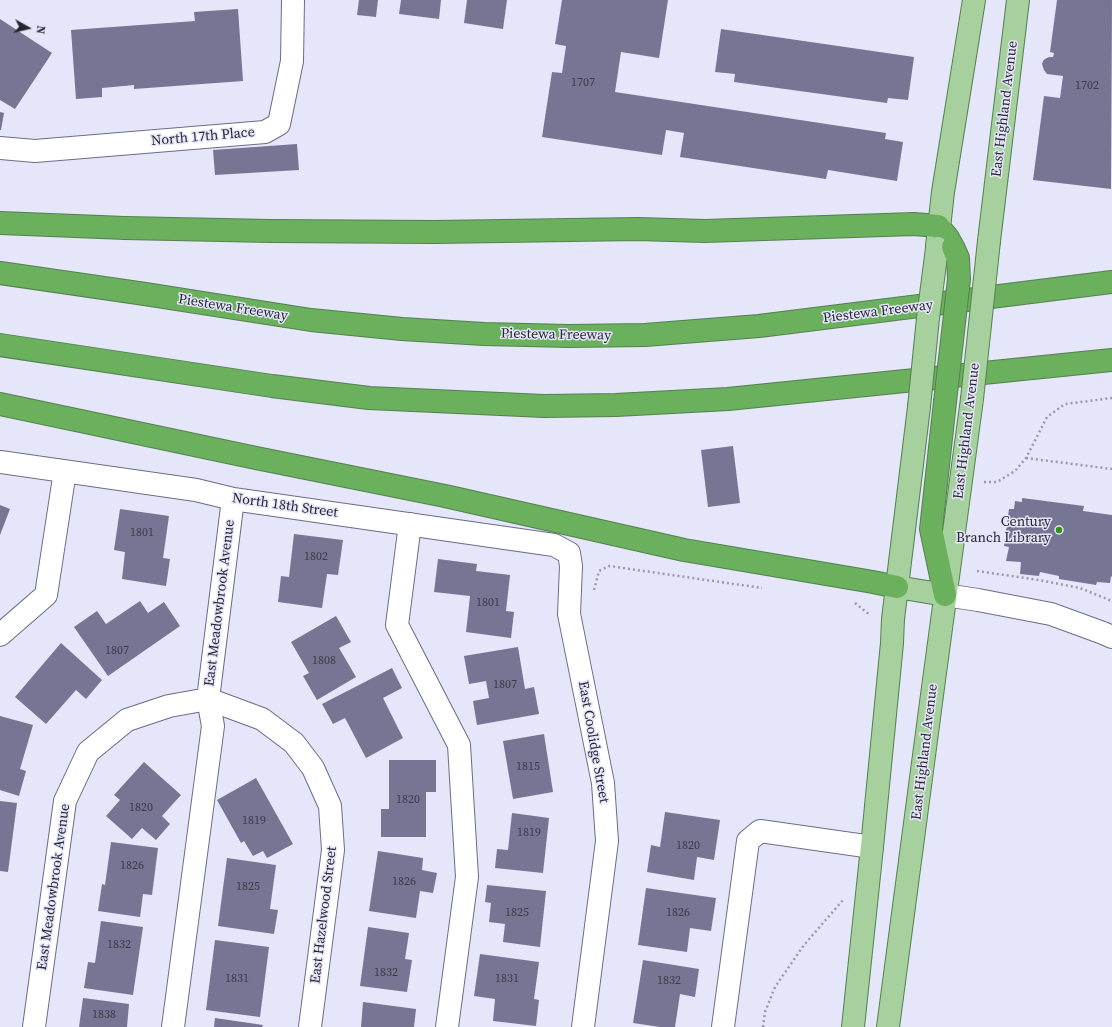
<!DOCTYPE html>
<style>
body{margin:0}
#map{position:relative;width:1112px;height:1027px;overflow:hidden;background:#e6e6fa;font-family:"Source Serif 4",serif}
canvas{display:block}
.north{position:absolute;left:8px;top:8px;width:40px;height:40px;-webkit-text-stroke:3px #e6e6fa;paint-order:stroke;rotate:98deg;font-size:11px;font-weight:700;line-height:16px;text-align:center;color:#262632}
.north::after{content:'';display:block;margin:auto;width:14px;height:18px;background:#262632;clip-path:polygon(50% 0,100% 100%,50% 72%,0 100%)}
</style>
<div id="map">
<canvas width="1112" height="1027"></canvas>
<div class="north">N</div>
</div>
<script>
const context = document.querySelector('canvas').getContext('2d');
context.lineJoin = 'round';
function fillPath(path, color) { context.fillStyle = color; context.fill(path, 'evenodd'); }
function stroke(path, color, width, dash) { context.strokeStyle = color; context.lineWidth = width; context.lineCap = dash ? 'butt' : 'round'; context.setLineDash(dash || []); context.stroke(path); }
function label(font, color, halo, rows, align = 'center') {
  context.font = font + ' "Source Serif 4",serif'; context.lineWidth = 3; context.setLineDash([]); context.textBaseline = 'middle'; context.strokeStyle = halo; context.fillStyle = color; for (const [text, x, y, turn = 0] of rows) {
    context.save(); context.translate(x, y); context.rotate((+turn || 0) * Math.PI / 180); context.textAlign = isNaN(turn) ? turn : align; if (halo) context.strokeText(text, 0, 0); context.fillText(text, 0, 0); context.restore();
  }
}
const building = new Path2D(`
 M359,0H378L376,17L357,15Z
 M401,0H441L439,19L399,14Z
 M467,0H507L503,29L464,23Z
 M562,0H668L659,58L621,52L615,92L886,133L885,139L903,142L897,181L828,170L826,179L680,157L684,133L666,130L662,155L542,137L552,72L562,73L566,46L555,44Z
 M1057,0H1112L1111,189L1033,180L1044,96L1060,98L1063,76L1047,74L1044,70L1042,64L1043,61L1045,59L1049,57H1053L1054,53L1050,52Z
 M238,9L243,81L134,89V85L102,88V97L76,99L71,30L195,21L194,12Z
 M0,19L52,53L15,109L0,100Z
 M721,29L914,57L908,100L888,98L887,103L734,82L735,74L715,72Z
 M0,112L4,113L1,130H0Z
 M297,144L299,170L215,175L213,150Z
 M733,446L740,503L708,507L701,450Z
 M1022,498L1084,506L1083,511L1112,515V577L1111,576L1110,583L1097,582L1096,585L1059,579V576L1040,572L1039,576L1020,574L1021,562L1006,561L1009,547L1004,546L1009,509H1014L1015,501L1022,502Z
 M0,505L10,509L0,535Z
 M120,509L169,516L163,558L170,559L166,586L122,579L125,552L114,550Z
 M294,534L343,540L338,575L327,574L322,608L278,602L281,576L289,577Z
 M438,559L477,564L476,571L510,575L506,611L514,612L511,638L466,632L470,596L434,592Z
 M140,601L148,613L164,602L180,626L108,676L74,627L97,611L106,624Z
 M336,616L351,642L339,648L356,677L317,700L303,676L309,673L291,642Z
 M61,643L102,680L86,699L76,690L46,724L15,697Z
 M518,647L525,689L534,687L539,714L477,725L473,701L489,698L486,681L469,684L464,656Z
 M392,668L402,688L383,698L403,738L366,758L345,718L333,724L322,704Z
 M0,716L33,725L20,769L26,771L19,796L0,790Z
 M544,734L553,792L513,799L503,741Z
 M389,760H436V792H426V837H381V809H389Z
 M144,762L181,795L162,816L170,824L156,840L142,828L132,839L106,816L120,800L114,795Z
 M256,778L293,844L267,858L263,851L253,856L244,841L241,843L217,800Z
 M0,801L17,803L8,872L0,871Z
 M665,812L720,820L714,860L697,857L694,880L647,872L651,845L660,847Z
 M512,813L549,818L543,873L495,868L497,849L508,850Z
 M111,842L158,848L152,895L143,894L140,917L98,911L102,884L105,885Z
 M378,851L423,858L422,870L437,873L433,893L420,891L416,918L369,911Z
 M227,858L276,865L270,909L278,910L274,934L218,926Z
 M487,885L546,891L540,947L503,942L505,924L489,922L491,903L485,902Z
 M646,888L716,898L711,931L690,928L687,952L638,945Z
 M101,921L143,927L133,995L84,988L88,962L95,963Z
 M368,927L409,933L405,959L412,960L407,992L360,986Z
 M215,940L269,947L260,1017L206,1010Z
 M480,954L539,962L534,999L539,1000L536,1026L493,1021L495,999L474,996Z
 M643,960L699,969L695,997L680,994L675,1027H660L633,1023Z
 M83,998L129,1004L127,1027H79Z
 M363,1002L416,1009L414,1027H361Z
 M215,1018L263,1025L262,1027H214Z`);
const path = new Path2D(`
 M1026,458L1112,469
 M984,482H997L1015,471L1026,458L1047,417L1065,404L1112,398
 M977,571L1039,580L1080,588L1112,601
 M594,590L599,571L609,566L762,588
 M855,603L870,615
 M763,1027L765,1012L775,987L804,945L843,900`);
const minor = new Path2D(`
 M0,148L35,151L265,132L279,124L292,61L293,0
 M0,462L196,490L233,499L554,545L569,553L571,566L569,614L603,783L607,841L583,1027
 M410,524L397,625L459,745L467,877L447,1027
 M945,595L978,600L1051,614L1103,633L1112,637
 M0,635L46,595L65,471
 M208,699L262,719L294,743L313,768L330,806L333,850L310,1027
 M34,1027L65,801L88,752L127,720L169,706L208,699L233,499
 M173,1027L213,726L208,699
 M723,1027L748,841L760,831L872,847`);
const major = new Path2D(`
 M989,241L1018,0
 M937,246L943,192L974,0
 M897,587L945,595
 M853,1027L872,847L892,643L893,619L919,407
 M888,1027C916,818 943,608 972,399`);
const highway = new Path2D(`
 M0,223L125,228L271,231L435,232L638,229L705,231L914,224L938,226L948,238L953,247
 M0,273L145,294L311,320L402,329L484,334L569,336L645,335L759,326L1112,282
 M0,345L272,386L369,398L544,406L616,405L728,399L1112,360
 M0,404L256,458L445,496L684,550L873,582L897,587
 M945,595L931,529L945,402`);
const majorBridge = new Path2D(`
 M972,399L989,241
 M919,407L928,318L937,248`);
const highwayBridge = new Path2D(`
 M945,402L959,279L958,258L953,247`);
const markers = [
 [1059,530,4,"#2f9212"]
];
const numberNames = [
 ["1707",583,83],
 ["1702",1087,86],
 ["1801",142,533],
 ["1802",316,557],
 ["1801",488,603],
 ["1807",117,651],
 ["1808",324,661],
 ["1807",505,685],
 ["1815",528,767],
 ["1820",408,800],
 ["1820",141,808],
 ["1819",254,821],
 ["1819",529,833],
 ["1820",688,846],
 ["1826",132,866],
 ["1826",404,882],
 ["1825",248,887],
 ["1825",517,913],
 ["1826",678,913],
 ["1832",119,945],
 ["1832",386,973],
 ["1831",237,979],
 ["1831",507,979],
 ["1832",669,981],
 ["1838",104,1015]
];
const streetNames = [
 ["East Highland Avenue",1005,109,-83],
 ["North 17th Place",203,137,-5],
 ["Piestewa Freeway",233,308,9],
 ["Piestewa Freeway",878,312,-7],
 ["Piestewa Freeway",556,335,1],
 ["East Highland Avenue",967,431,-83],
 ["North 18th Street",285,506,8],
 ["East Meadowbrook Avenue",220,603,-83],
 ["East Coolidge Street",593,742,80],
 ["East Highland Avenue",925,752,-83],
 ["East Meadowbrook Avenue",54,887,-82],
 ["East Hazelwood Street",324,915,-83]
];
const poiNames = [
 ["Century",1051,522],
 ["Branch Library",1051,538]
];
fillPath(building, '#767593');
stroke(minor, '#6c6b88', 24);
stroke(major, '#53804e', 24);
stroke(highway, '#53804e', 24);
stroke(path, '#9a9aab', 2.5, [2, 3]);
stroke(minor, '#fff', 22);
stroke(major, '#a6d09e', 22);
stroke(highway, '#6bb05d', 22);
stroke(majorBridge, '#53804e', 24, []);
stroke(highwayBridge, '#53804e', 24, []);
stroke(majorBridge, '#a6d09e', 22);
stroke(highwayBridge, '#6bb05d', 22);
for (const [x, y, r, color] of markers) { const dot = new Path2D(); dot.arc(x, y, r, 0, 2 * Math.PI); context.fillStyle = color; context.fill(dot); stroke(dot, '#e6e6fa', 1.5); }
label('12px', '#3a3a4a', null, numberNames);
label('14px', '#262632', '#e6e6fa', streetNames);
label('14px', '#262632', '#e6e6fa', poiNames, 'right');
</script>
